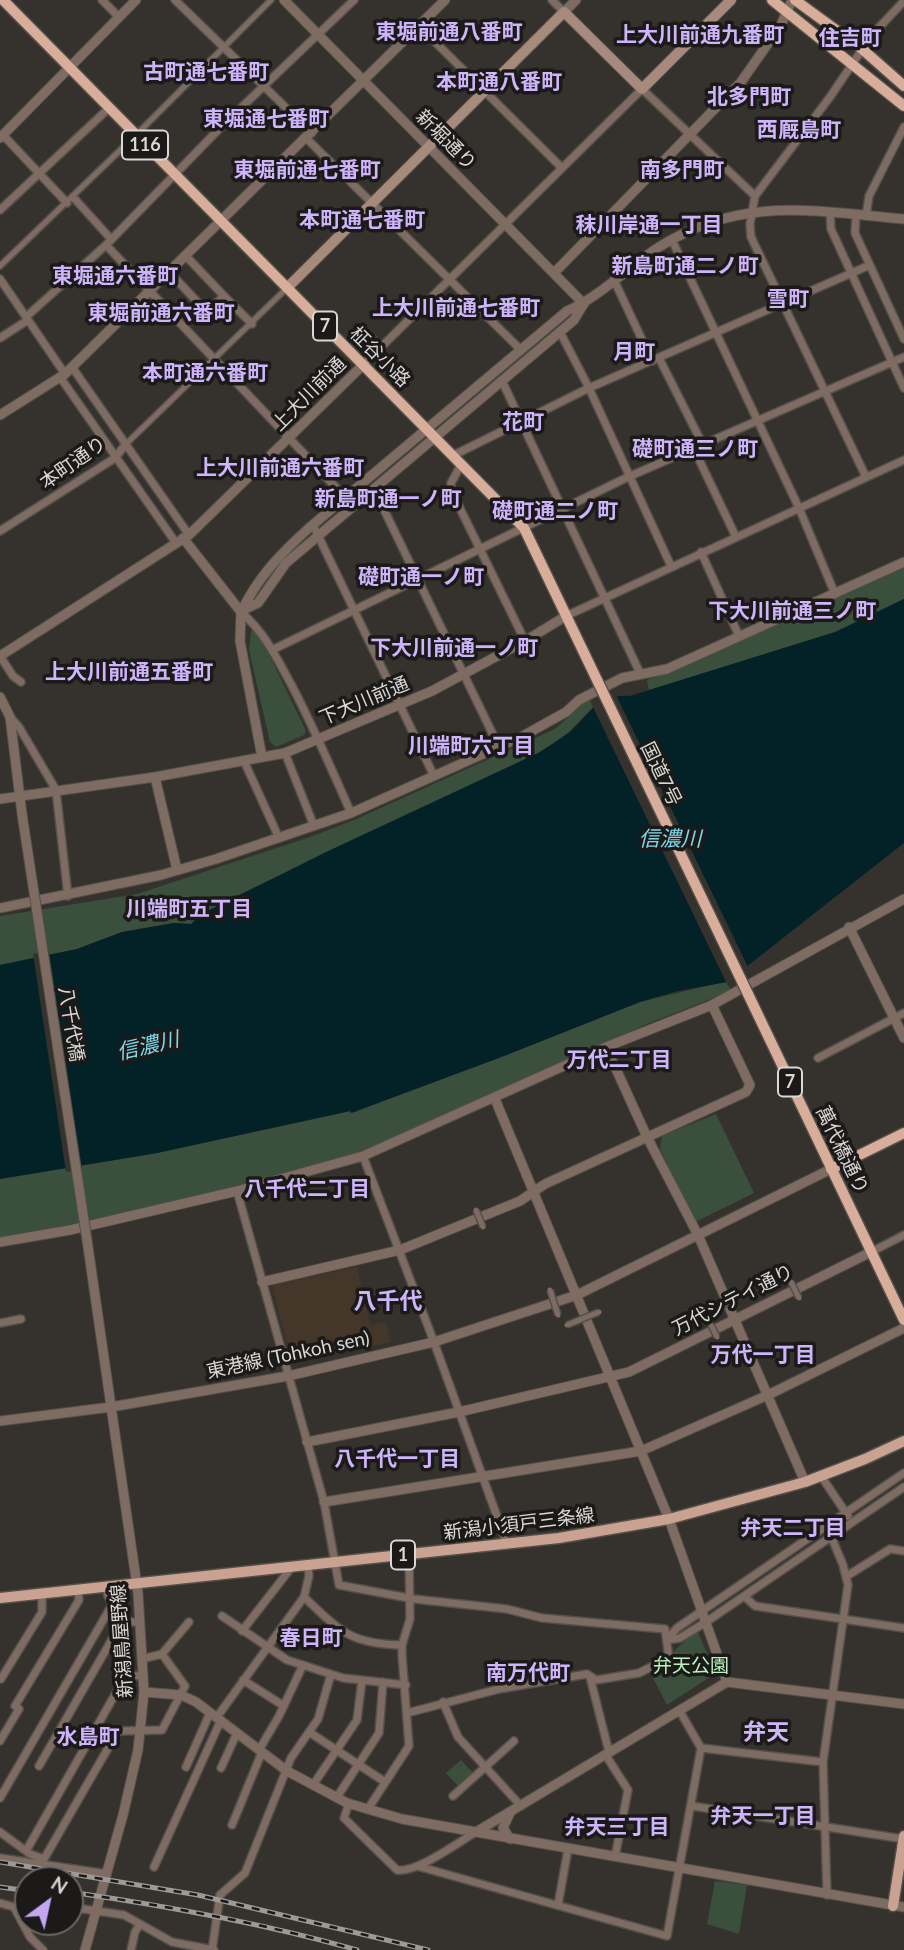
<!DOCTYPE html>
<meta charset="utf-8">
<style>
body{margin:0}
#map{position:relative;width:904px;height:1950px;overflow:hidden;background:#35322d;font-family:Lato,sans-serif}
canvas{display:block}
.north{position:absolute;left:14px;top:1866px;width:70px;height:70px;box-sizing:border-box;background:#1b1a18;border:2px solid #676664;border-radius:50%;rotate:33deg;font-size:19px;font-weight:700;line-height:28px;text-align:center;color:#d9d8d5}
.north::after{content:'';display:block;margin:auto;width:24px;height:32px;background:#c3a7f2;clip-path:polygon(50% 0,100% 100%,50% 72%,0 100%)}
</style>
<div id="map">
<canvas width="904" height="1950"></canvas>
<div class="north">N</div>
</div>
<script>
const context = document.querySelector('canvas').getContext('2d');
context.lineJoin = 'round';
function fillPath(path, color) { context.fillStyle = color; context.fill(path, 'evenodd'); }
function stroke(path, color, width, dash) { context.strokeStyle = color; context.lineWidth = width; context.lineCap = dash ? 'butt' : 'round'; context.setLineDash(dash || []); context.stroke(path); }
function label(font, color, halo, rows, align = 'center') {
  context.font = font + ' Lato,"Noto Sans JP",sans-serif'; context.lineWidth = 7; context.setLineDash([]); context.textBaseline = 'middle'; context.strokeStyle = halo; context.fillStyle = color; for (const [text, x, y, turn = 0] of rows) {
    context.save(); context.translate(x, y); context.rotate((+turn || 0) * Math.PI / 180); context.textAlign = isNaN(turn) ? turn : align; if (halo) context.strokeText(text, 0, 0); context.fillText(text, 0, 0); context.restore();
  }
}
const medical = new Path2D(`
 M357,1267L370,1325L386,1322L391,1342L292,1364L272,1285Z`);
const green = new Path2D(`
 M366,326L378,337L370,346H364L355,337Z
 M904,567V599L836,632L649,690L647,680L708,655Z
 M251,631H255L263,642L306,731L304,735L276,747L270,742L249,650Z
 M588,699L594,706L569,732L539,753L238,895L202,914L191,924L174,923L122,932L77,949L0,965V916L137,894L310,837L354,820L555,729Z
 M723,982H727L731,991L647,1024L371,1150C250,1188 125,1214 0,1238V1179L157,1153L351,1111L352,1113L504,1056L640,1002Z
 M716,1114L754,1193L695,1222L660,1149L662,1136Z
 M697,1630L713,1667V1675L667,1705L652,1676L672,1659L673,1652Z
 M461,1760L473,1773L459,1787L446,1773Z
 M715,1881L747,1885L739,1934L707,1924Z`);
const water = new Path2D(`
 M904,599V843L727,982L678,991L640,1002L504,1056L351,1113L350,1111L157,1153L0,1179V965L77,949L122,932L174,923L191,924L202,914L324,853L538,753C549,746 561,739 571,731C591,712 599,694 630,696L835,632Z`);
const pier = new Path2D(`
 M615,693L749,969L728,986L591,703Z
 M49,951L82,1169L66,1172L33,954Z`);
const pedestrian = new Path2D(`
 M0,266L136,135L271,0
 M125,445L287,288`);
const minor = new Path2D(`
 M102,0L119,17
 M175,0L312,133
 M552,0L564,12
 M419,26L562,168
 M3,135L67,203
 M306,138L521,350
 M755,196L830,97L872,35L904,1
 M73,197L111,239
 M0,210L109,108
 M830,212L831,229L904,388
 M856,215L855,233L904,339
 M866,216L869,196L904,127
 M672,240L799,508L835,594
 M106,245L345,497
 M185,255L224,296
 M169,272L207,312L224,296L252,324
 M0,279L65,374
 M614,280L652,361
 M26,317L106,245L222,126L354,0
 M560,332L589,388L671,566
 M0,338L28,320
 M659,358L703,445
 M363,365L642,89L755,196L750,224L751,237L866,477
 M72,367L189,535
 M60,377L176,543
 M502,381L640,673
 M694,449L736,537
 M452,456L589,388L870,265
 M461,465L451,483V490L525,641
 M374,489L499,747
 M313,525L434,776
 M0,531L115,458L125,445
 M701,552L739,636
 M241,612C266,634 276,657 292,686C314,728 332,770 351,813
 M566,616L904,460
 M272,650L628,477L904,357
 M0,656L13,676L21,682
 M11,718L19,727L56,790L68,896
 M285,753L314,826
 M244,761L279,838
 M818,1058L904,1013
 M363,1156L434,1342L507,1544
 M237,1191L324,1502L339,1585L414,1599L507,1609L542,1618L665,1629L669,1658L639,1673L596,1680L587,1674L499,1689L407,1713
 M871,1252L904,1235
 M0,1323L21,1319
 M821,1476L848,1516
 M847,1576L890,1549L904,1551
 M106,1587L108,1596L122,1622H140
 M744,1596L755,1606L904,1628
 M304,1597C340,1631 350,1644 402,1645
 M222,1616L287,1660L343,1678L406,1685
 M242,1631L291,1568
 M667,1640L677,1628L904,1473
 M667,1640L680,1638L706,1622L904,1487
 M142,1659L162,1654L189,1622
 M590,1677L609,1752
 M1,1679L42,1612V1593
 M243,1680L284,1706
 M443,1702L458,1737L521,1806
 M217,1717L304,1597L309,1576L308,1566
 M309,1732L385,1782
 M0,1741L19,1709L15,1706L79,1600L78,1590
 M701,1748L823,1762
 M259,1750L279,1716L303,1665
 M605,1754L628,1790L615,1857
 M39,1766L122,1622
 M186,1767L210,1713
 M221,1768L237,1733
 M313,1785L357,1720L362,1680
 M453,1796L514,1741
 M337,1797L379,1733L383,1682
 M0,1798L112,1605
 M349,1803L344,1818L397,1870C417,1873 457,1843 476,1832
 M692,1806L904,1839
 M368,1809L409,1746L402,1655V1645L410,1619L409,1555
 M232,1825L262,1752
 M0,1832L30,1854L44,1859L118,1731L162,1730L185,1686L162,1654
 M26,1851L125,1677L143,1675
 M0,1858L107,1874
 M417,1866L667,1936L701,1748L679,1710
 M154,1867L221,1720
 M827,1895L823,1762L848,1585L843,1565L831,1536
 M0,1903L14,1907L30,1937L43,1950
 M558,1905L568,1849
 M70,1907L124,1915L172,1942L214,1950
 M17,1912L28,1904
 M131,1950L135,1932L140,1924
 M212,1950L220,1895L245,1873L291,1758L318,1719L331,1674`);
const tertiary = new Path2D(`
 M284,0L584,304
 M564,12L576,0
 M0,138L136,0
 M554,273L741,82L781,25L792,0
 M0,415L65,374L445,0
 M183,538L241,612L240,641L262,757
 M241,611L258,603L286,563L574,320L583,305
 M241,612C258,577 281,553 309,528L567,311C601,296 628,267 659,247C742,195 813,211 904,219
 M0,656L189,535L363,365
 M0,697L10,717L22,814
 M155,777L177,870
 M0,799L155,777L285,753L432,691L525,641L566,616
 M0,908L161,875L216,859L351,813L521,737L566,712L579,700L622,678L667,669L904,562
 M849,927L904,1038
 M606,1047L647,1137L698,1235L805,1482
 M495,1099L669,1519L727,1682
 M0,1242L70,1230L237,1191L363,1156L606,1047L712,1005L904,899
 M262,1282L400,1250L520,1201L545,1184L746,1092L750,1085L712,1005
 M0,1421L111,1407L288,1376L434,1342L577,1295L831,1169
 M307,1442L459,1412L629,1372L871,1252
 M324,1502L641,1451L768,1395L904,1328
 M144,1692L181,1695L196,1702L287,1771L347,1803L402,1819L904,1907
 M510,1813L503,1828L510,1839
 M476,1832L727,1682L904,1704
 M85,1950L123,1815L138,1750L144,1692L138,1593L87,1240`);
const secondary = new Path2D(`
 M287,288L564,12L642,89L731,0`);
const primary = new Path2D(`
 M0,1598L559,1538L669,1519L805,1482L865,1459L904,1441
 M893,1906L904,1836`);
const trunk = new Path2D(`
 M3,0L524,528L598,682
 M772,0L904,106
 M795,0L862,49L904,86
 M748,994L904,1320
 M831,1169L904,1133`);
const rail = new Path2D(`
 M0,1862L198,1895L428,1950
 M0,1887L28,1891
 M70,1892C167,1906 263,1923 357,1950`);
const pedestrianBridge = new Path2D(`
 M476,1210L483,1227
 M791,1282L799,1298
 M550,1290L558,1315
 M723,1305L734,1300
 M567,1325L599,1312
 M711,1325L717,1337`);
const tertiaryBridge = new Path2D(`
 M22,814L87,1240`);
const trunkBridge = new Path2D(`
 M598,682L748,994`);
const shields = [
 [145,145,46],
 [325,326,24],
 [790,1082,24],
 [403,1555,24]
];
const shieldNames = [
 ["116",145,145],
 ["7",325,326],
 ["7",790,1082],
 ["1",403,1555]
];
const streetNames = [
 ["新堀通り",446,140,45],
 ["柾谷小路",380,357,45],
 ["上大川前通",309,394,-45],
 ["本町通り",73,463,-35],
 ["下大川前通",364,701,-23],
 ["国道7号",661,774,64],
 ["八千代橋",71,1024,81],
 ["萬代橋通り",842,1150,64],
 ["万代シテイ通り",733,1300,-27],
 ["東港線 (Tohkoh sen)",288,1355,-12],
 ["新潟小須戸三条線",519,1524,-7],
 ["新潟鳥屋野線",122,1641,-94]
];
const parkNames = [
 ["弁天公園",691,1666]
];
const neighbourhoodNames = [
 ["東堀前通八番町",449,32],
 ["上大川前通九番町",700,35],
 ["住吉町",850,38],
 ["古町通七番町",206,72],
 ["本町通八番町",499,82],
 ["北多門町",749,97],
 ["東堀通七番町",266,119],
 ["西厩島町",799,130],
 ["東堀前通七番町",307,170],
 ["南多門町",682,170],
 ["本町通七番町",362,220],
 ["秣川岸通一丁目",649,225],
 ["新島町通二ノ町",685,266],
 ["東堀通六番町",115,276],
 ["雪町",788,299],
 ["上大川前通七番町",456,308],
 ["東堀前通六番町",161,313],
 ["月町",634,352],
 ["本町通六番町",205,373],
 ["花町",523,422],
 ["礎町通三ノ町",695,449],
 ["上大川前通六番町",280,468],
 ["新島町通一ノ町",388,499],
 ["礎町通二ノ町",555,511],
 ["礎町通一ノ町",421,577],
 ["下大川前通三ノ町",792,611],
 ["下大川前通一ノ町",454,648],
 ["上大川前通五番町",129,672],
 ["川端町六丁目",471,746],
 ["川端町五丁目",189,909],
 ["万代二丁目",619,1060],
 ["八千代二丁目",307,1189],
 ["万代一丁目",763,1355],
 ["八千代一丁目",397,1459],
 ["弁天二丁目",793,1528],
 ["春日町",311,1638],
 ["南万代町",528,1673],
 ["水島町",88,1737],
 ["弁天一丁目",763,1816],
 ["弁天三丁目",617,1827]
];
const waterNames = [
 ["信濃川",670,839],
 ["信濃川",148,1046,-13]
];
const quarterNames = [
 ["八千代",388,1302],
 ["弁天",766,1733]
];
fillPath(medical, '#443729');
fillPath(green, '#3a4f3c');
fillPath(water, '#032228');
fillPath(pier, '#35322d');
stroke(pedestrian, '#53504b', 8);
stroke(minor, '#53504b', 10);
stroke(tertiary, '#53504b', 11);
stroke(secondary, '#53504b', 12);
stroke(primary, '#53504b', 13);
stroke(trunk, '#53504b', 13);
stroke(pedestrian, '#7e6b62', 5);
stroke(minor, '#7e6b62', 7);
stroke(tertiary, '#7e6b62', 9);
stroke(secondary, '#a88a7d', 10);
stroke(primary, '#c9a291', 10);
stroke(trunk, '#d8ad9a', 10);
stroke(rail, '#9c9a96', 5);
stroke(rail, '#1b1a18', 2.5, [8]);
stroke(pedestrianBridge, '#53504b', 8, []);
stroke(tertiaryBridge, '#53504b', 11, []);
stroke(trunkBridge, '#53504b', 13, []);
stroke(pedestrianBridge, '#7e6b62', 5);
stroke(tertiaryBridge, '#7e6b62', 9);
stroke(trunkBridge, '#d8ad9a', 10);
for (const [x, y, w] of shields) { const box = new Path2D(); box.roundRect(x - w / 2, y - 14.5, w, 29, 5); context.fillStyle = '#1b1a18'; context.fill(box); stroke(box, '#d9d8d5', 2); }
label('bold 18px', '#d9d8d5', null, shieldNames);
label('19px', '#d9d8d5', '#1b1a18', streetNames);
label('19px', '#baf3be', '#1b1a18', parkNames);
label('bold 21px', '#ceb4fa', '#1b1a18', neighbourhoodNames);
label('italic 21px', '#7dd9ec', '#1b1a18', waterNames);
label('bold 23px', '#ceb4fa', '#1b1a18', quarterNames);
</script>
